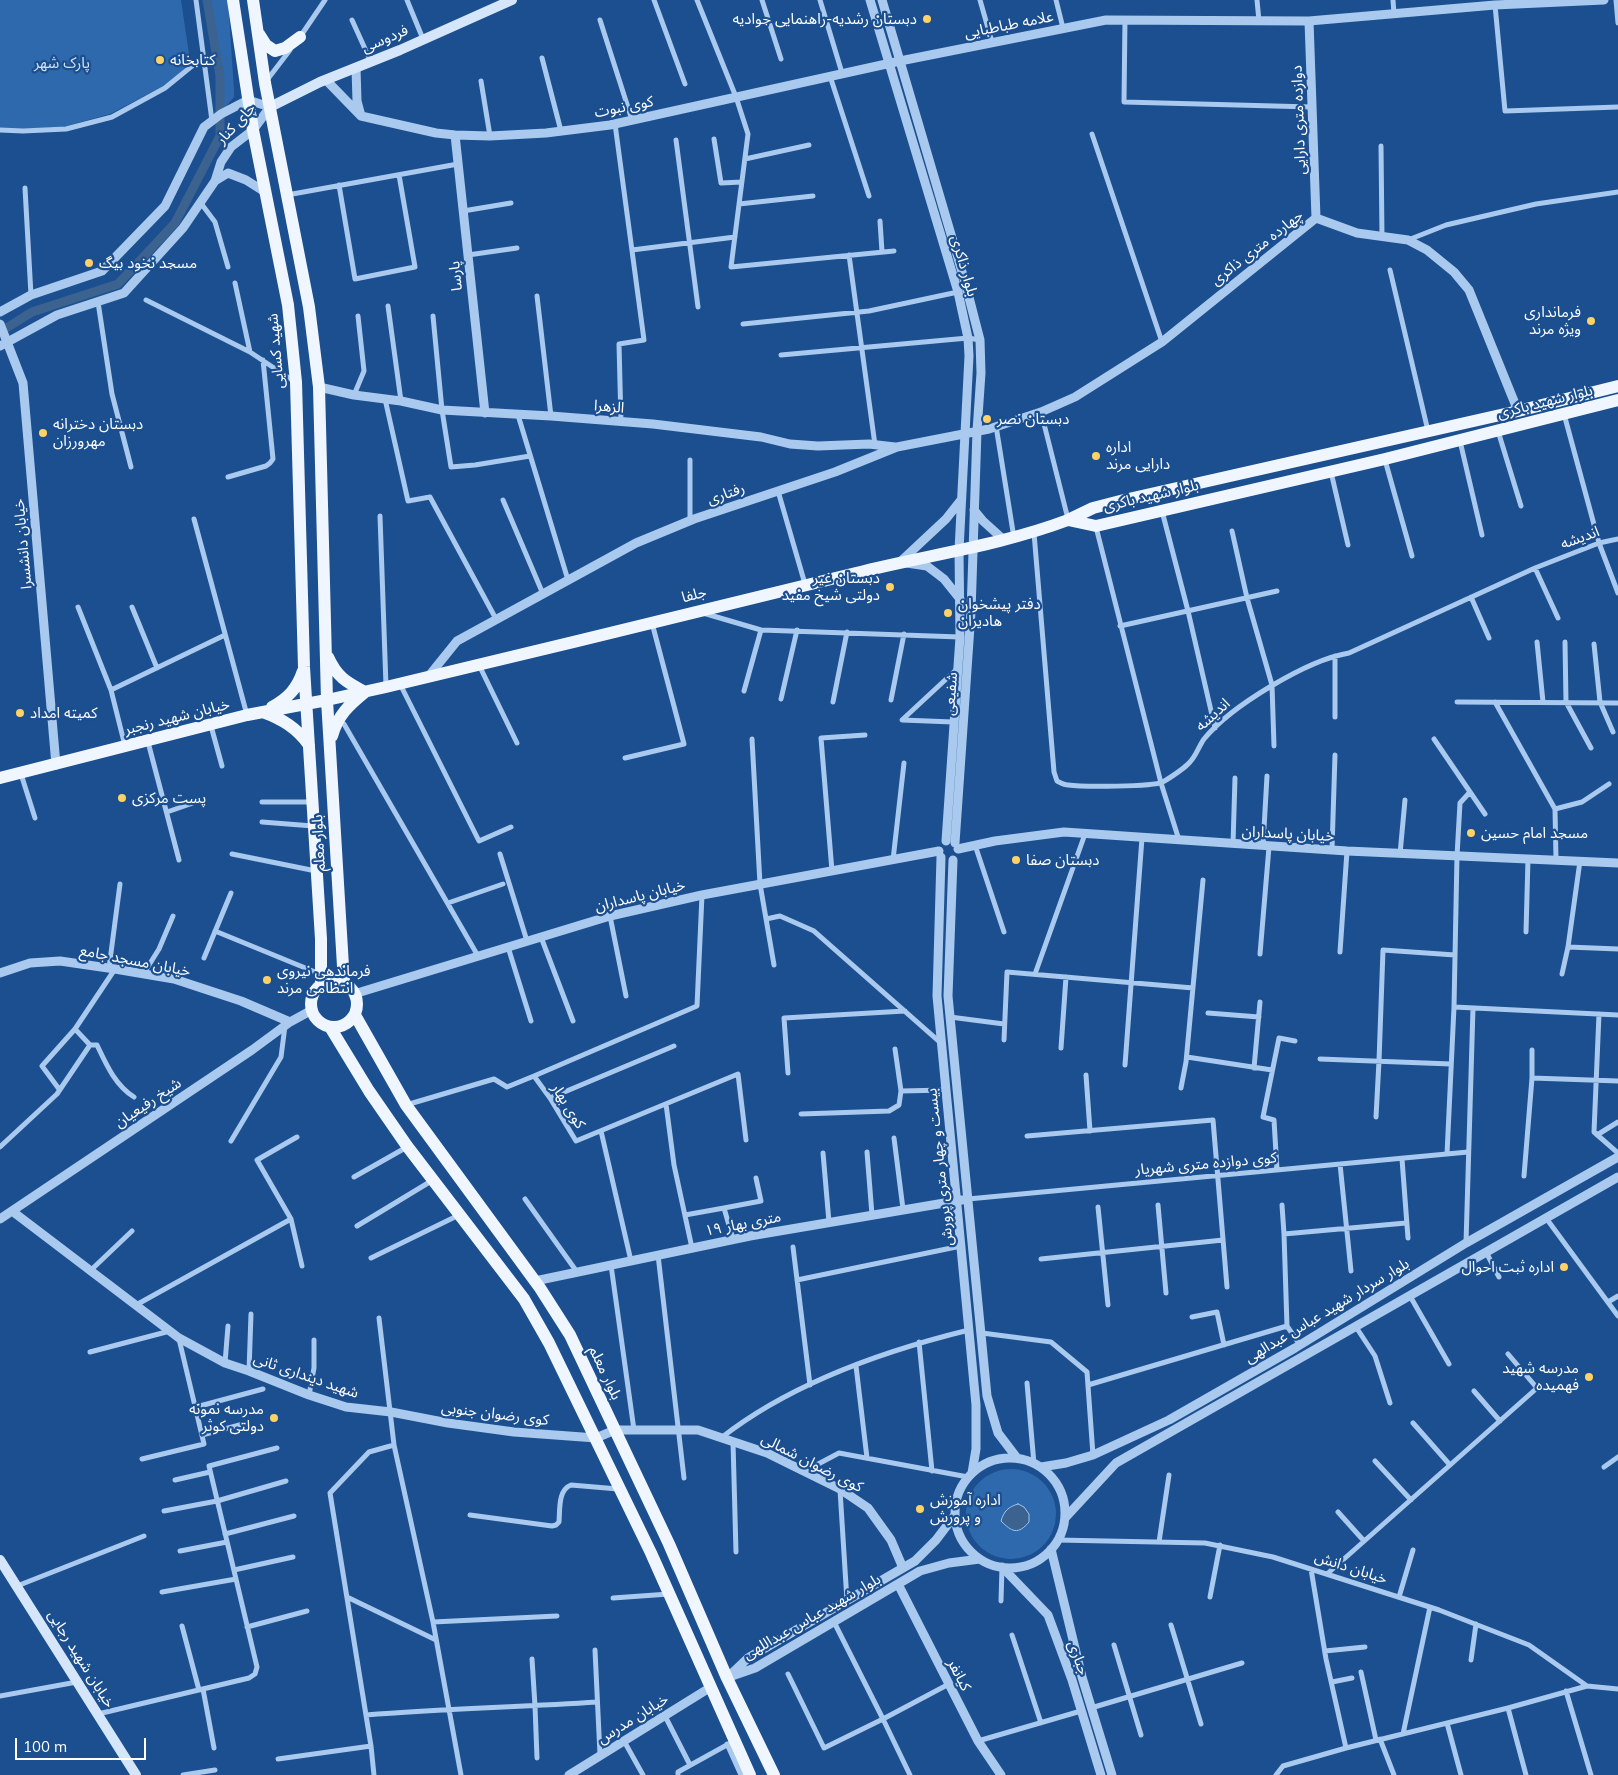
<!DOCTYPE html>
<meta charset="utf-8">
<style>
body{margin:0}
#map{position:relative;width:1618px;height:1775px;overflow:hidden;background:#1b4f8f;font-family:Mulish,sans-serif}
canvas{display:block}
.scale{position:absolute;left:15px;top:1738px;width:131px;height:22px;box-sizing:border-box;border:2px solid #fff;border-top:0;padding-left:6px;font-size:15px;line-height:18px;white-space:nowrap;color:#fff;-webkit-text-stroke:4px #1b4f8f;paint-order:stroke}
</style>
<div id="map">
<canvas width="1618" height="1775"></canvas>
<div class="scale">100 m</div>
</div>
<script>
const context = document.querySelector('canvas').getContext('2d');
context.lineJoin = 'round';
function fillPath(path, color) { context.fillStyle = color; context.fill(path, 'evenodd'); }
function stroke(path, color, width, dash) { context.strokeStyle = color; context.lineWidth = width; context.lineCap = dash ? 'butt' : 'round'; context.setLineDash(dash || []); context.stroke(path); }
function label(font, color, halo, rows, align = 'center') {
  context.font = font + ' Mulish,"Noto Sans Arabic",sans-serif'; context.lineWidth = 4.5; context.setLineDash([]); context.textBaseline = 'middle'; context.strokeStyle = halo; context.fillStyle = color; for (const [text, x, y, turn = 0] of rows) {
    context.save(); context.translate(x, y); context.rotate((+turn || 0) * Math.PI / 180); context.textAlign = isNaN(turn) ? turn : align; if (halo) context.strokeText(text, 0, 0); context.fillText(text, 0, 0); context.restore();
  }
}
const green = new Path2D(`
 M0,0H181L189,54L186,67L169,83L110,114L63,127L0,130Z
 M210,0H228L234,90V97L223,110L224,80Z
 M966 1514a45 45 0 1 1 90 0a45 45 0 1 1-90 0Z`);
const water = new Path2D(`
 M1018,1504L1024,1507L1029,1514V1522C1018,1535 1012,1532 1001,1521C1004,1511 1008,1507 1018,1504Z`);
const canal = new Path2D(`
 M0,332L32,312L118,284L175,223L220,136V76L207,0`);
const minor = new Path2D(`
 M196,0L212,121
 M407,0L423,39
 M654,0L685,84
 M697,0L736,97L748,134L731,267L894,251
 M762,0L781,59
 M820,0L842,73
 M980,0L992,42
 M1056,0L1063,28
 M1257,0L1259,21
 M1393,0L1394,14
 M1616,0L1618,23
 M1495,5L1505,111L1618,107
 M1125,19L1124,102L1312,107
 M352,20L371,62
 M600,20L632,120
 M300,37L325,0
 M542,58L561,131
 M830,76L869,196
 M267,80L290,50
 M481,81L490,136
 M615,124L644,340L619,344L621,422
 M0,130L23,131L66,129L112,117L165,88L203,57
 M1092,134L1162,342
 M714,139L721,183L742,182
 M676,140L698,307
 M1381,146L1382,237
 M745,159L809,145
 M339,185L355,279L415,267L399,175
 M25,188L31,295
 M287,195L458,164
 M200,202L215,222L228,267
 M739,204L813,196
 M463,211L511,203
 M880,221L882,252
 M1408,240L1446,225L1536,204L1618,192
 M632,250L735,237
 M468,255L517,248
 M849,255L875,445
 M1390,270L1428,431
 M235,283L250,352
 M537,296L551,416
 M146,300L250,352L295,382
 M98,302L112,394L131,467
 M388,306L401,401
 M433,316L442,410L451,467L475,465L530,456
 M743,324L869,311L958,292
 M781,355L968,338L980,340
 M354,395L364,371L358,316
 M385,399L408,501L430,497L496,619
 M1041,412L1068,519
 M1564,414L1599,543L1618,593
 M518,415L568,580
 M996,426L1014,538
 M1498,431L1521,506
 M1460,441L1482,535
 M1385,460L1412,556
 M1331,472L1348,545
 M228,477L266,466L270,463L273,459L263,360
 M778,491L805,584
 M503,500L543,594
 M1162,511L1188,611L1215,728
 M380,516L386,686
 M194,519L247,715
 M690,521V460
 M1096,527L1161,783L1179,840
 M1232,531L1247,598L1272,685L1274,746
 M1034,533L1054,772L1057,781C1061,783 1064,785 1068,785C1082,787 1152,787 1163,782C1171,777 1184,769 1190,762C1196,756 1199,746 1204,739C1231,706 1307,660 1349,653L1535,568L1599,543L1618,539
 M1535,568L1558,618
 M1471,597L1489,638
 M78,607L111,690
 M132,607L157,668
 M703,613L761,630L960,637
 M1120,626L1277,591
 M1537,642L1543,702
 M1565,642L1566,702L1591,748
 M1594,644L1600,702L1613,732
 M1335,656V717
 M479,665L517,743
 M400,684L479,841L511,827
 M744,691L761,630
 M781,699L797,630
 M891,700L904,634
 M833,702L847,632
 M1457,702L1618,703
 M1495,702L1555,809L1556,860
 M953,722L902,720L957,669
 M344,724L478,956
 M211,726L222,766
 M752,739L760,884L774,965
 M1434,739L1485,814
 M148,742L179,860
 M125,746L111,690L225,635
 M625,758L684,744L652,623
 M21,774L35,818
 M262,802H312
 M1555,809L1582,802L1609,784
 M167,812L193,803
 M262,822L313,826
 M1233,844L1235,778
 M975,845L1004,932
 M1263,846L1267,776
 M1332,849L1335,755
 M232,854L316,871
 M500,854L527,941
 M1400,854L1405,800
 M893,860L904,763
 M832,871L821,738L865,735
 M448,903L503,884
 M610,916L626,996
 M766,919L780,916L814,931L941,1043
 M215,931L320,974
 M1526,932L1528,859
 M541,937L573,1021
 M508,947L531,1021
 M1568,947L1618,949
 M1340,952L1347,851
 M1260,954L1269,847
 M204,958L231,893
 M109,968L120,884
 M144,973L159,949L173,916
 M1035,974L1085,834
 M1562,974L1568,947L1580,861
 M1454,1007L1618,1015
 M1208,1013L1259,1017
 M1599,1014L1594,1132L1618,1153
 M950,1017L1004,1024
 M75,1029L115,969
 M1004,1040L1007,972L1193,988
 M90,1045H97C106,1064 115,1085 134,1097
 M1061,1048L1066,977
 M1187,1057L1272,1070
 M1320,1059L1451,1064
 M1125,1065L1142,838
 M1254,1068L1260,1002
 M788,1073L784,1018L905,1011
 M1086,1075L1090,1131
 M534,1076L697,1006L702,895
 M1532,1078L1618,1081
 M1181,1088L1186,1062L1203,880
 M901,1091L946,1090
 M550,1098L674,1046
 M666,1104L674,1165L692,1248
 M406,1105L494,1079L507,1087L534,1076L550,1098L576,1141L738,1074L746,1140
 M801,1114L889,1111L899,1105L901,1091L895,1049
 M1376,1117L1379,1061L1383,950L1455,955
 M601,1131L631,1261
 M1597,1135L1618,1122
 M1027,1136L1213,1120L1227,1287
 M297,1137L257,1160L291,1219L302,1266
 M894,1138L903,1209
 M231,1141L281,1057L285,1026
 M0,1147L57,1094L90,1045L75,1029L42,1066L59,1089
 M867,1152L872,1215
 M823,1153L829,1222
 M1447,1154L1454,1007L1457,856L1460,803L1470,792
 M1402,1159L1408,1238
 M1340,1164L1351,1271
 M1277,1170L1274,1120L1263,1117L1279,1038L1295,1041
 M1524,1176L1532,1078V1050
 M354,1177L407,1147
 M525,1199L577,1272
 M968,1199L1468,1152
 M1158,1205L1166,1293
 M1282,1205L1284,1234L1287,1326
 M1098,1207L1108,1305
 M685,1215L724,1208
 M1546,1218L1618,1316
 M357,1226L433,1180
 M1284,1234L1406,1223
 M733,1239L724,1208L761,1201L756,1178
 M1466,1243L1473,1008
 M793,1247L810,1385
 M1486,1252L1499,1277
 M658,1255L684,1478
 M371,1258L459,1215
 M1041,1259L1223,1240
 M611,1265L634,1430
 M90,1271L132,1231
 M797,1280L961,1246
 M1410,1296L1449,1364
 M1608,1302L1618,1296
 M136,1305L291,1219
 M1192,1317L1217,1312L1224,1345
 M379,1318L394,1445L433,1622L461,1775
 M1356,1327L1375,1356L1390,1403
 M982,1333L1051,1342L1087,1372L1093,1455
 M919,1342L932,1471
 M90,1352L170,1331
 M225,1363L228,1326
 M856,1366L867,1458
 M249,1371L251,1314
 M1027,1383L1034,1464
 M1088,1385L1287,1326L1300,1345
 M1474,1391L1500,1421
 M309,1395L314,1368V1340
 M196,1407L263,1389
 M1413,1423L1450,1465
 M202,1435L247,1423
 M721,1438C791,1383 883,1351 969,1330
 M733,1442L736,1552
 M142,1459L204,1444L179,1339
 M1375,1461L1411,1500
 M1604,1467L1618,1457
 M805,1471L839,1453L968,1477
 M175,1480L210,1472
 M840,1490L847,1601
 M164,1511L217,1501L286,1481
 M1338,1512L1364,1541
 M470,1515L552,1526L556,1525L559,1522C560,1509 558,1490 571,1485L618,1489
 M225,1534L294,1516
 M1057,1540L1205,1543L1273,1557L1439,1610L1529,1645L1587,1686L1618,1689
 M1159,1542L1169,1475
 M180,1551L227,1542
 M1311,1569L1326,1659L1346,1748
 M234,1570L293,1557
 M1327,1574L1537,1388L1508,1354
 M17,1586L144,1536
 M162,1592L236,1579
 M347,1597L436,1640
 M1210,1597L1220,1545
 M1399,1597L1413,1550
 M613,1598L669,1594
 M1001,1601L1002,1567
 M433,1622L557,1616
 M834,1622L883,1719L949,1684
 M1171,1625L1201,1724
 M182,1626L199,1690
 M247,1627L307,1611
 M1012,1635L1041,1723
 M1114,1645L1141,1735
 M595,1650L600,1755
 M1325,1651L1365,1647
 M532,1659L535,1706L537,1758
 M1471,1660L1476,1624
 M1361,1672L1376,1740
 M788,1674L824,1748L883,1719L910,1775
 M1332,1682L1352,1678
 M203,1689L214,1748
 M1566,1691L1591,1775
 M0,1696L77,1682
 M1091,1708L1242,1663
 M1508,1708L1526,1775
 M98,1714L249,1678L255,1674L257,1667L209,1466L277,1448
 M366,1715C443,1709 520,1707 597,1702
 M665,1716L690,1765
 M1447,1723L1461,1775
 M1403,1734L1430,1607
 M1380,1739L1394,1775
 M624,1741L643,1775
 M978,1741L1081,1711
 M727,1744L741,1775
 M278,1759L371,1746
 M183,1775L215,1770
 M374,1775L371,1746L330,1493L369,1452L394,1445
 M678,1775V1772L734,1741
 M1276,1775L1283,1766L1346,1748L1508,1708L1587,1686`);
const tertiary = new Path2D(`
 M870,0L958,292L968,338L969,356L959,550L960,637L946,841
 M882,0L965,282L980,340L981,373L977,431L971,612L955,843
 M1309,21L1316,218
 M356,68L357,101L361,116
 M326,80L361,116L436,133L455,135L490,136L546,133L610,125L900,61L1106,20L1309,21L1495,5L1604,0
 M455,135L485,413
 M215,181L228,173L246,180L265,192
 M0,312L31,295L102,271L165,206L204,127L221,114L248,100L270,107L253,130L231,147L221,162L215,181L183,228L124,293L57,315L0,346
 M0,324L23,383L56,765
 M319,387L354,395L401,401L442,410L551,416L653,424L761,437L790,444L818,446L869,444L895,447
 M974,510L983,521L1004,540
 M960,599L944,579L927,566L900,562L946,519L961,500
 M428,677L457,641L636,543L694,519L835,472L897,447L989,429L1041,412L1075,397L1162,342L1316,218L1357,233L1408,240L1427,250L1454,272L1469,290L1518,411
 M958,849L995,841L1064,832L1347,851L1618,863
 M941,857L937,996L976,1405V1449L972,1473
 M953,860L948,996L987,1396L998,1433L1017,1458
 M0,973L30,963L60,961L115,969L174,979L241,1001L290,1022
 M354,994L610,916L702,895L939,851
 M12,1211L179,1338L225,1363L249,1371L309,1395L346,1407L391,1412L448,1423L514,1432L596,1438L615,1430H698L767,1453L840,1489L868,1508L891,1540L903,1568
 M0,1219L252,1050L290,1022L312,1010
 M535,1281L750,1236L962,1200
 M955 1513a55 55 0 1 1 110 0a55 55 0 1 1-110 0Z
 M1041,1467L1066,1463L1093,1455L1169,1420L1295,1348L1466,1243L1618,1157
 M1065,1518L1116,1463L1618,1177
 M1051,1549L1082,1677L1112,1775
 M1002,1567L1048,1615L1072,1680L1101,1775
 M898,1584L978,1741L1001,1775
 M732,1676L755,1668L920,1571L949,1563L980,1559
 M727,1678L748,1658L915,1561L936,1540L955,1515
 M569,1775L711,1687`);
const secondary = new Path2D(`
 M270,107L320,82L400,50L512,0
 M0,1560L136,1775`);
const primary = new Path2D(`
 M233,0L253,130L288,305L296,382L304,667L321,939V985
 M253,0L265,83L309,307L319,387L327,700L344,983
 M259,34L266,45L275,51L285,48L300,37
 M1618,386L1518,411L1124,500L1093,508L1068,520L1096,526L1385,459L1618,400
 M328,657C337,677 346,682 365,692C349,705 338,715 332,736
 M272,707C288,698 297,689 303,671
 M263,712C282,719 297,728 309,745
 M0,778L247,715L327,700L386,687C543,650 699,611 856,573C926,555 999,546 1068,520
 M311 1004a23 23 0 1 1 46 0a23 23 0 1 1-46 0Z
 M355,1015L406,1105L540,1288L570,1335L669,1544L727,1678L774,1775
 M330,1027L369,1091L407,1146L524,1299L549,1343L651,1553L750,1775`);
const markers = [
 [927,19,5,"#ffd166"],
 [160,60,5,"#ffd166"],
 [89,263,5,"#ffd166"],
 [1591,321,5,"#ffd166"],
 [987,419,5,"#ffd166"],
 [43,433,5,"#ffd166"],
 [1096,456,5,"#ffd166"],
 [890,587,5,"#ffd166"],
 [948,613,5,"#ffd166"],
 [20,713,5,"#ffd166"],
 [122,798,5,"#ffd166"],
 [1471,833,5,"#ffd166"],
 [1016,860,5,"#ffd166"],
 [267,980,5,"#ffd166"],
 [1564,1267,5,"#ffd166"],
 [1589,1377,5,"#ffd166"],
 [274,1418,5,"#ffd166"],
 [920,1509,5,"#ffd166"]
];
const poiNames = [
 ["دبستان رشدیه-راهنمایی جوادیه",917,19,"right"],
 ["کتابخانه",170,60],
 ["مسجد نخود‌ بیگ",99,263],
 ["فرمانداری",1581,312,"right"],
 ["ویژه مرند",1581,329,"right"],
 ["دبستان نصر",997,419],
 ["دبستان دخترانه",53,424],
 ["مهرورزان",53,441],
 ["اداره",1106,447],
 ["دارایی مرند",1106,464],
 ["دبستان غیر",880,578,"right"],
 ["دولتی شیخ مفید",880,595,"right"],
 ["دفتر پیشخوان",958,604],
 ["هادیران",958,621],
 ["کمیته امداد",30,713],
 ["پست مرکزی",132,798],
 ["مسجد امام حسین",1481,833],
 ["دبستان صفا",1026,860],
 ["فرماندهی نیروی",277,971],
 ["انتظامی مرند",277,988],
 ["اداره ثبت احوال",1554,1267,"right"],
 ["مدرسه شهید",1579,1368,"right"],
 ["فهمیده",1579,1385,"right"],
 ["مدرسه نمونه",264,1409,"right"],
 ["دولتی کوثر",264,1426,"right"],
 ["اداره آموزش",930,1500],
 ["و پرورش",930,1517]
];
const streetNames = [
 ["علامه طباطبایی",1009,25,-11],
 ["فردوسی",385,39,-23],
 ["کوی نبوت",624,107,-11],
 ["دوازده متری دارایی",1299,120,-92],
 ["چای کنار",236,124,-47],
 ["چهارده متری ذاکری",1257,248,-38],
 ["بلوار ذاکری",964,266,74],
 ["پارسا",456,276,-96],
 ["شهید کسایی",276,351,-95],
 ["بلوار شهید باکری",1545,402,-14],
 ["الزهرا",609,407,5],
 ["رفتاری",726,494,-19],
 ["بلوار شهید باکری",1151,496,-13],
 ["اندیشه",1580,538,-20],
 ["خیابان دانشسرا",23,544,-95],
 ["جلفا",694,595,-14],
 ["شفیعی",951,694,-86],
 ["اندیشه",1213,715,-42],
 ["خیابان شهید رنجبر",177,717,-14],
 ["خیابان پاسداران",1288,834,3],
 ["بلوار معلم",319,843,-93],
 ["خیابان پاسداران",640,896,-14],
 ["خیابان مسجد جامع",135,961,11],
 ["شیخ رفیعیان",148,1103,-34],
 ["کوی بهار",568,1106,58],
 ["کوی دوازده متری شهریار",1206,1164,-5],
 ["بیست و چهار متری پرورش",940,1167,-96],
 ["۱۹ متری بهار",743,1224,-11],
 ["بلوار سردار شهید عباس عبدالهی",1327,1311,-31],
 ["بلوار معلم",605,1373,65],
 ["شهید دینداری ثانی",306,1376,19],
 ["کوی رضوان جنوبی",495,1414,7],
 ["کوی رضوان شمالی",812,1463,27],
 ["خیابان دانش",1351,1568,18],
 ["بلوار شهید عباس عبداللهی",812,1617,-30],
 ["جباری",1078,1658,70],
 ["خیابان شهید رجایی",81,1659,58],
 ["کیانفر",959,1675,63],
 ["خیابان مدرس",633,1719,-32]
];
const parkNames = [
 ["پارک شهر",62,63]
];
fillPath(green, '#2e69ad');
fillPath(water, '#3c6290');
stroke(water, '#9cc4f0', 1);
stroke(canal, '#3c6290', 9);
stroke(minor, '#a9c9ee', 5);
stroke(tertiary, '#a9c9ee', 9);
stroke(secondary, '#d6e6fa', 10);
stroke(primary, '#f0f6ff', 12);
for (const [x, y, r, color] of markers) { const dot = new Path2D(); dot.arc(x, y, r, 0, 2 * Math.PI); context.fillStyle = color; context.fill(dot); stroke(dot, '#1b4f8f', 2); }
label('15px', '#fff', '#1b4f8f', poiNames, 'left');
label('15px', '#fff', '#1b4f8f', streetNames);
label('15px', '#cfe3fa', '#1b4f8f', parkNames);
</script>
